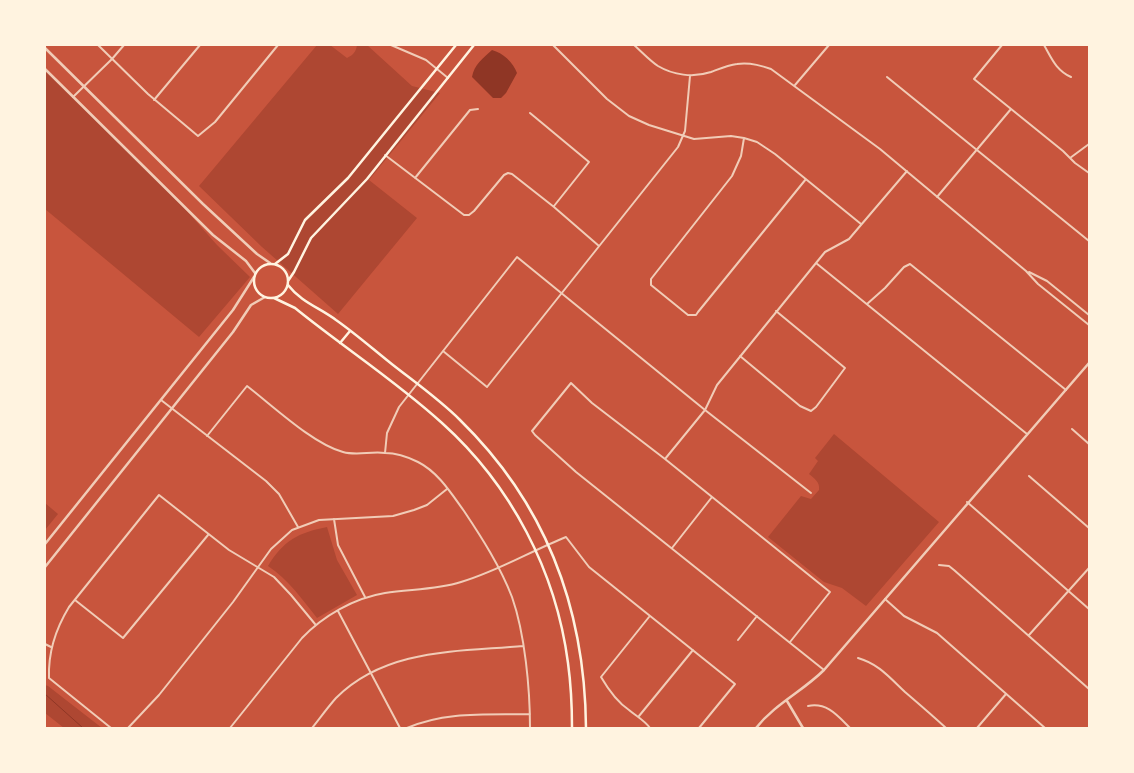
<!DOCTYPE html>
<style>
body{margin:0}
#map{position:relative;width:1134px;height:773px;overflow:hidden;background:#c8553d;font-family:Helvetica,sans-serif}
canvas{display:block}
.frame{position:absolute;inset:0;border:46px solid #fff3e0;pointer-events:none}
</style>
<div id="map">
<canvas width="1134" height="773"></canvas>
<div class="frame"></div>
</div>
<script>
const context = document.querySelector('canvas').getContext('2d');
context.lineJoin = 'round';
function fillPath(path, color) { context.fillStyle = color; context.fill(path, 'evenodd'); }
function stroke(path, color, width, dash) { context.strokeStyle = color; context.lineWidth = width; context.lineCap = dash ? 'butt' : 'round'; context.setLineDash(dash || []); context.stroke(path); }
const green = new Path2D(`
 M317,45H330L347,58C353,55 356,52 357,45H367L412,86L440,93L369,180L417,218L338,314L262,247L199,186Z
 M45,68L177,200L217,245L250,277L199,337L45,209Z
 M834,434L939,522L866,606L842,588L824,582L768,537L801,496L811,499L819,490C820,482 815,479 809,474L818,461L815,458Z
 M45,503L58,514L45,530Z
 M327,527L337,560L357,595L317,618C302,599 288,579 268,566C284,540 298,533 327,527Z
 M45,685L48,686L102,728H64L45,713Z`);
const water = new Path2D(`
 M492,50C503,53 513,62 517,73L506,93L501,98H493L472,77C474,65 483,58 492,50Z`);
const stream = new Path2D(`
 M45,694L83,728`);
const minor = new Path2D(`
 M98,45L148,94L198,136L215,122L278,45
 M391,45L426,60L448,78
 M553,45L607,99L629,116L649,125L694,139L731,136L744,138L757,142L775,154L861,224
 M634,45C642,52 649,60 658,66C673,75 693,78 711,72C719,69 728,65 737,64C749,62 760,65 771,69L880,149L1026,271L1038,284L1089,325
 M1002,45L974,79L1063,151L1075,163L1089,173
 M1044,45C1052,59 1056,70 1071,77
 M887,77L1089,241
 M795,85L829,45
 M73,97L112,59L124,45
 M154,100L200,45
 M530,113L589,162L554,206
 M744,138L741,156L732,176L651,279V285L688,315H696L698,312L806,179
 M385,155L464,215H469L474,211L504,175L508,173L512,174L554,207L599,246
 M1070,158L1089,144
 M415,178L470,110L478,109
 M937,197L1011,109
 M816,263L1027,434
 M1029,272L1047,281L1089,315
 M867,304L885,288L904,267L910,264L1066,390
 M443,351L487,387L678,147L685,131L690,76
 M740,356L800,406L811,411L816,407L845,368L776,311
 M161,400L266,481L279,494L298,527
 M1072,429L1089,444
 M207,436L247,386C273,406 313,444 343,452C357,456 371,451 385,453C396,453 408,457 418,462C438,472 451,493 464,511C482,538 500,566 512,597C525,634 530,689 530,728
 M385,453L387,433L399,407L517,257L705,410L811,493
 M665,459L705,410L717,385L816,263L825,252L849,239L907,171
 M1029,476L1089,528
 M967,502L1089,609
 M334,519L338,545L365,597
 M672,548L712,497
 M939,565L949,566L954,570L1089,689
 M885,599L904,616L937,633L1045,728
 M75,600L123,638L208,535
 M338,611L400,728
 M649,617L601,677C608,689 617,702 629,710C636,716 644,720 650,728
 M1029,635L1089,568
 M738,640L757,616
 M790,642L830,592L665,459L592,403L571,383L532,431L535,435L576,472L824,670
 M45,644L51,647
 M858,658C879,664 890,678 905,692C919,704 933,716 946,728
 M808,706C827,702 838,716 850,728
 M639,716L693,650
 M111,728L49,678C48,652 55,630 69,607L159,495L229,550L274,577L291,595L315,624
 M128,728L159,695L233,602L271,549L292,530L319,520L393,516L414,510L427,505L447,489
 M230,728L302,638C323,616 354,598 385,593C410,589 436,590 461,582C496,572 531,551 566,537L589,567L735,684L699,728
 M312,728C320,718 328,707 336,698C386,648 458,652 523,646
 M407,728C446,711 488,715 530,714
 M977,728L1006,694`);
const tertiary = new Path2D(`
 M45,48L203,204L257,254L270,263
 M45,69L213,235L246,261L255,273
 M45,544L233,310L254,277
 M45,567L233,332L251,305L265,297
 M787,701L803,728
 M756,728C775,704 803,691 824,670L1089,363`);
const secondary = new Path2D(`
 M254 281a17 17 0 1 1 34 0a17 17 0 1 1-34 0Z
 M275,264L288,254L305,220L348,178L456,45
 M288,281L294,272L311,238L367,179L474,45
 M288,285C301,302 320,308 336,320C356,334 374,350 393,365C416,383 440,400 460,420C546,504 585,610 586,728
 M274,298L295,308C343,347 396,381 442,423C511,485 556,571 568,663C571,685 572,706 572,728
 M340,343L350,331`);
fillPath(green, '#ae4732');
fillPath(water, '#8f3625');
stroke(stream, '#8f3625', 1);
stroke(minor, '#f1ccb7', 2);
stroke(tertiary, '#f1ccb7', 2.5);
stroke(secondary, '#fff3e0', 2.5);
</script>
